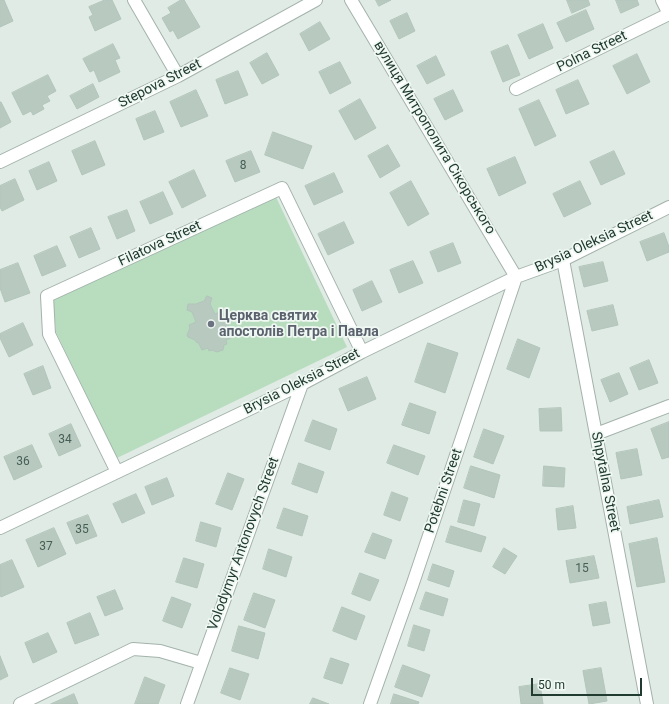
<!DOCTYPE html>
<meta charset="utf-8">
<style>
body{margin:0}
#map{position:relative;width:669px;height:704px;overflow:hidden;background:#e0ebe5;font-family:Roboto,sans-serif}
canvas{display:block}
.scale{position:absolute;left:531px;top:678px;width:111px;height:18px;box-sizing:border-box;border:2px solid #213b31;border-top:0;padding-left:5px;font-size:12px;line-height:14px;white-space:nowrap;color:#213b31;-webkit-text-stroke:3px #f0f8f3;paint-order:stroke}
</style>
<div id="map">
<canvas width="669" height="704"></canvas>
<div class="scale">50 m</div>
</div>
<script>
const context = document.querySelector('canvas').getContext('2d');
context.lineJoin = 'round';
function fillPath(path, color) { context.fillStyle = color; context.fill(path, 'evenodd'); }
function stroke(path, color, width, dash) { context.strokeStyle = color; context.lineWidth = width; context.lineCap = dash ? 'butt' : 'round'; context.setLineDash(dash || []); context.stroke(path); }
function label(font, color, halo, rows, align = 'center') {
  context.font = font + ' Roboto,sans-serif'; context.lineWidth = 3.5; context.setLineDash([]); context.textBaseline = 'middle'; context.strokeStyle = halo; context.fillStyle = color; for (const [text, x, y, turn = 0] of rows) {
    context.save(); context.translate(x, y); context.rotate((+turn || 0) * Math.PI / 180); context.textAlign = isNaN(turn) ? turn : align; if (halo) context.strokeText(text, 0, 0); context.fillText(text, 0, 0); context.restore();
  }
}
const green = new Path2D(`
 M276,197L347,347L117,458L56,332L53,299Z`);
const building = new Path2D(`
 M0,0H4L13,21L0,27Z
 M105,0H112L121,19L95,31L89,17L93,15L89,7Z
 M181,0H184L200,27L178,39L173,30L170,32L162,18L171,13L168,8Z
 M376,0H391L379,6Z
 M567,0H588L590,5L572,13Z
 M616,0H637L639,5L621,13Z
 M586,10L594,29L566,42L557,23Z
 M407,13L415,31L399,39L390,21Z
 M320,22L330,39L309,51L300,34Z
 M543,24L553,48L529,59L518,35Z
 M113,44L120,58L115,60L120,72L99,82L94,70L90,72L83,59Z
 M508,45L520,75L503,82L491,52Z
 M267,53L279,75L262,84L250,63Z
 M637,54L650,82L627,94L613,66Z
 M436,56L445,75L427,84L417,66Z
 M340,62L351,83L330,94L319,72Z
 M238,71L248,95L225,104L216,80Z
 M48,75L56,91L47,96L50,101L42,105L44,109L33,115L31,111L23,115L12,93Z
 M578,80L589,104L566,114L556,90Z
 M93,84L99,97L77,109L70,96Z
 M196,90L208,116L181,127L170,102Z
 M453,90L463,111L445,120L434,99Z
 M360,99L376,128L355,140L339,111Z
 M539,100L556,136L535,146L519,109Z
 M0,102H1L11,122L0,128Z
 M155,111L164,132L144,140L136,119Z
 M273,132L312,146L303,169L265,155Z
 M95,141L105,165L82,175L72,151Z
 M388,145L400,166L380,178L368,156Z
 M251,151L260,172L235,182L226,161Z
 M614,151L625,174L601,185L590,162Z
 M515,157L526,183L499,196L487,169Z
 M49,162L57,181L37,190L29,171Z
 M194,170L206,196L182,208L169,182Z
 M334,173L343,192L314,205L305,186Z
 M15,179L24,200L2,211L0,207V186Z
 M411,181L429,214L408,226L390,193Z
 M580,181L591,204L564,217L553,194Z
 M163,192L173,214L150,224L140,202Z
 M127,210L135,231L117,239L108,217Z
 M344,222L354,243L328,255L318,234Z
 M91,228L100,249L79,258L70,237Z
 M664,233L669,247V252L647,261L640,242Z
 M453,243L461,263L438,272L430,252Z
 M57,246L66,266L42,276L34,256Z
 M413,261L423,283L399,293L390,270Z
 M603,262L608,281L584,287L579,267Z
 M18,263L30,293L5,302L0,288V270Z
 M372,281L382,302L362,311L353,290Z
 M207,296L212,298L210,304L215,314L222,311L223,314L230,317L231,318L228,326L229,329H228L231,338L226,340L227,344L224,345L223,350L217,352L212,350L209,351L208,348L202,350L198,342L197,343L195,340L188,337L187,335L190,328L189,325L196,322L192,312L187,310L188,304H196L204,301Z
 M613,305L618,325L592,331L587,311Z
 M23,323L33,345L9,357L0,338V334Z
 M518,339L540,348L529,378L507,369Z
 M428,343L458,353L445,393L415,382Z
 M649,360L658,383L639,390L630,368Z
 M43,366L51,388L33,395L24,374Z
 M619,373L628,394L610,402L601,380Z
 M367,377L376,399L348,411L339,389Z
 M410,403L436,412L429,434L402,425Z
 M561,408L562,431H540L539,409Z
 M313,420L337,429L330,450L305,441Z
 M669,422V457L662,459L651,429Z
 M71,424L81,446L59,456L49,434Z
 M484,429L504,436L493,464L474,457Z
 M32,445L42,467L14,480L4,457Z
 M394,445L425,456L418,475L387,463Z
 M637,449L642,475L621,479L616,453Z
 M299,463L324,472L317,493L292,484Z
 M471,466L500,475L494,498L464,488Z
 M544,466L565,468L564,487L543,486Z
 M228,473L244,479L232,510L216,504Z
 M167,478L174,496L152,505L145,487Z
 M392,492L408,498L400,521L384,515Z
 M136,494L145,513L122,523L113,504Z
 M464,500L480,504L474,526L458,522Z
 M659,500L663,517L630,524L627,507Z
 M573,506L576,528L558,530L556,509Z
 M284,508L308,516L302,536L277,528Z
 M88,515L97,536L76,544L67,523Z
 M201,522L221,528L216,547L196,541Z
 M451,526L486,537L481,552L446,542Z
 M54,528L66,554L38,567L26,540Z
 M373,533L392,540L385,559L365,552Z
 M657,538L665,582L637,587L629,544Z
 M504,548L517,556L505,574L493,567Z
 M269,549L292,557L286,577L263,569Z
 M594,556L599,578L570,583L566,561Z
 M184,558L204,564L197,588L176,582Z
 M12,560L24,587L1,597L0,595V565Z
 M433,564L454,571L449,587L428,580Z
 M360,573L379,580L370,601L352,594Z
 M115,590L123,609L105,616L97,597Z
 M426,592L448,599L443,616L420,609Z
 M254,593L275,600L265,628L244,620Z
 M172,597L191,604L182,628L163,621Z
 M606,602L610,623L593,626L589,605Z
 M342,607L365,616L356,640L333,631Z
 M90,613L99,635L75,644L67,623Z
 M414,625L430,630L424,651L408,646Z
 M239,626L265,633L258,659L232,651Z
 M48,633L57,652L33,663L25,643Z
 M0,656L8,676L0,680Z
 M331,658L349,664L342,684L324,678Z
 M403,665L430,675L422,697L395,687Z
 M230,668L249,674L240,700L221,693Z
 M601,668L607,701L589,704L583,671Z
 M145,677L165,685L158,704H135Z
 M540,684L543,704H521L519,687Z
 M74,694L78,704H51Z
 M394,694L419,702L418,704H391Z
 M313,698L329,704H310Z`);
const minor = new Path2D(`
 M134,0L178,76
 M662,0L669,14
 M516,89L669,14
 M0,162L178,76L316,0
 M563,260L647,704
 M596,434L669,406
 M117,472L49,334L47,296L282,188L362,352
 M0,528L302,384L362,352L516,277L351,0
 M20,704L133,649L160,651L201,663
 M187,704L302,384`);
const tertiary = new Path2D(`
 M370,704L412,586L516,277L563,260L669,207`);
const markers = [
 [211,324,4,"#6b7280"]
];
const numberNames = [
 ["8",243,166],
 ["34",65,440],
 ["36",23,462],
 ["35",82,530],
 ["37",46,547],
 ["15",582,569]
];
const streetNames = [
 ["Polna Street",592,52,-26],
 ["Stepova Street",160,84,-27],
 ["вулиця Митрополита Сікорського",434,138,59],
 ["Brysia Oleksia Street",594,242,-25],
 ["Filatova Street",160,244,-25],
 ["Brysia Oleksia Street",302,382,-27],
 ["Shpytalna Street",605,482,79],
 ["Potebni Street",444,491,-71],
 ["Volodymyr Antonovych Street",244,544,-70]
];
const worshipNames = [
 ["Церква святих",219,316],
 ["апостолів Петра і Павла",219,332]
];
fillPath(green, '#b8ddbe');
fillPath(building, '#b8c9c0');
stroke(building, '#b2c5bb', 1);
stroke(minor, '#a3b3ab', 14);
stroke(tertiary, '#a3b3ab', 14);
stroke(minor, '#fff', 12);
stroke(tertiary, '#fff', 12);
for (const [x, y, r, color] of markers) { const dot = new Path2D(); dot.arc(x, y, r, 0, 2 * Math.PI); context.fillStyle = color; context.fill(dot); stroke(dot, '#f0f8f3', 1.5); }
label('12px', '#475e55', null, numberNames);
label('14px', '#213b31', '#f0f8f3', streetNames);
label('bold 14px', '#5b616d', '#f0f8f3', worshipNames, 'left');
</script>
